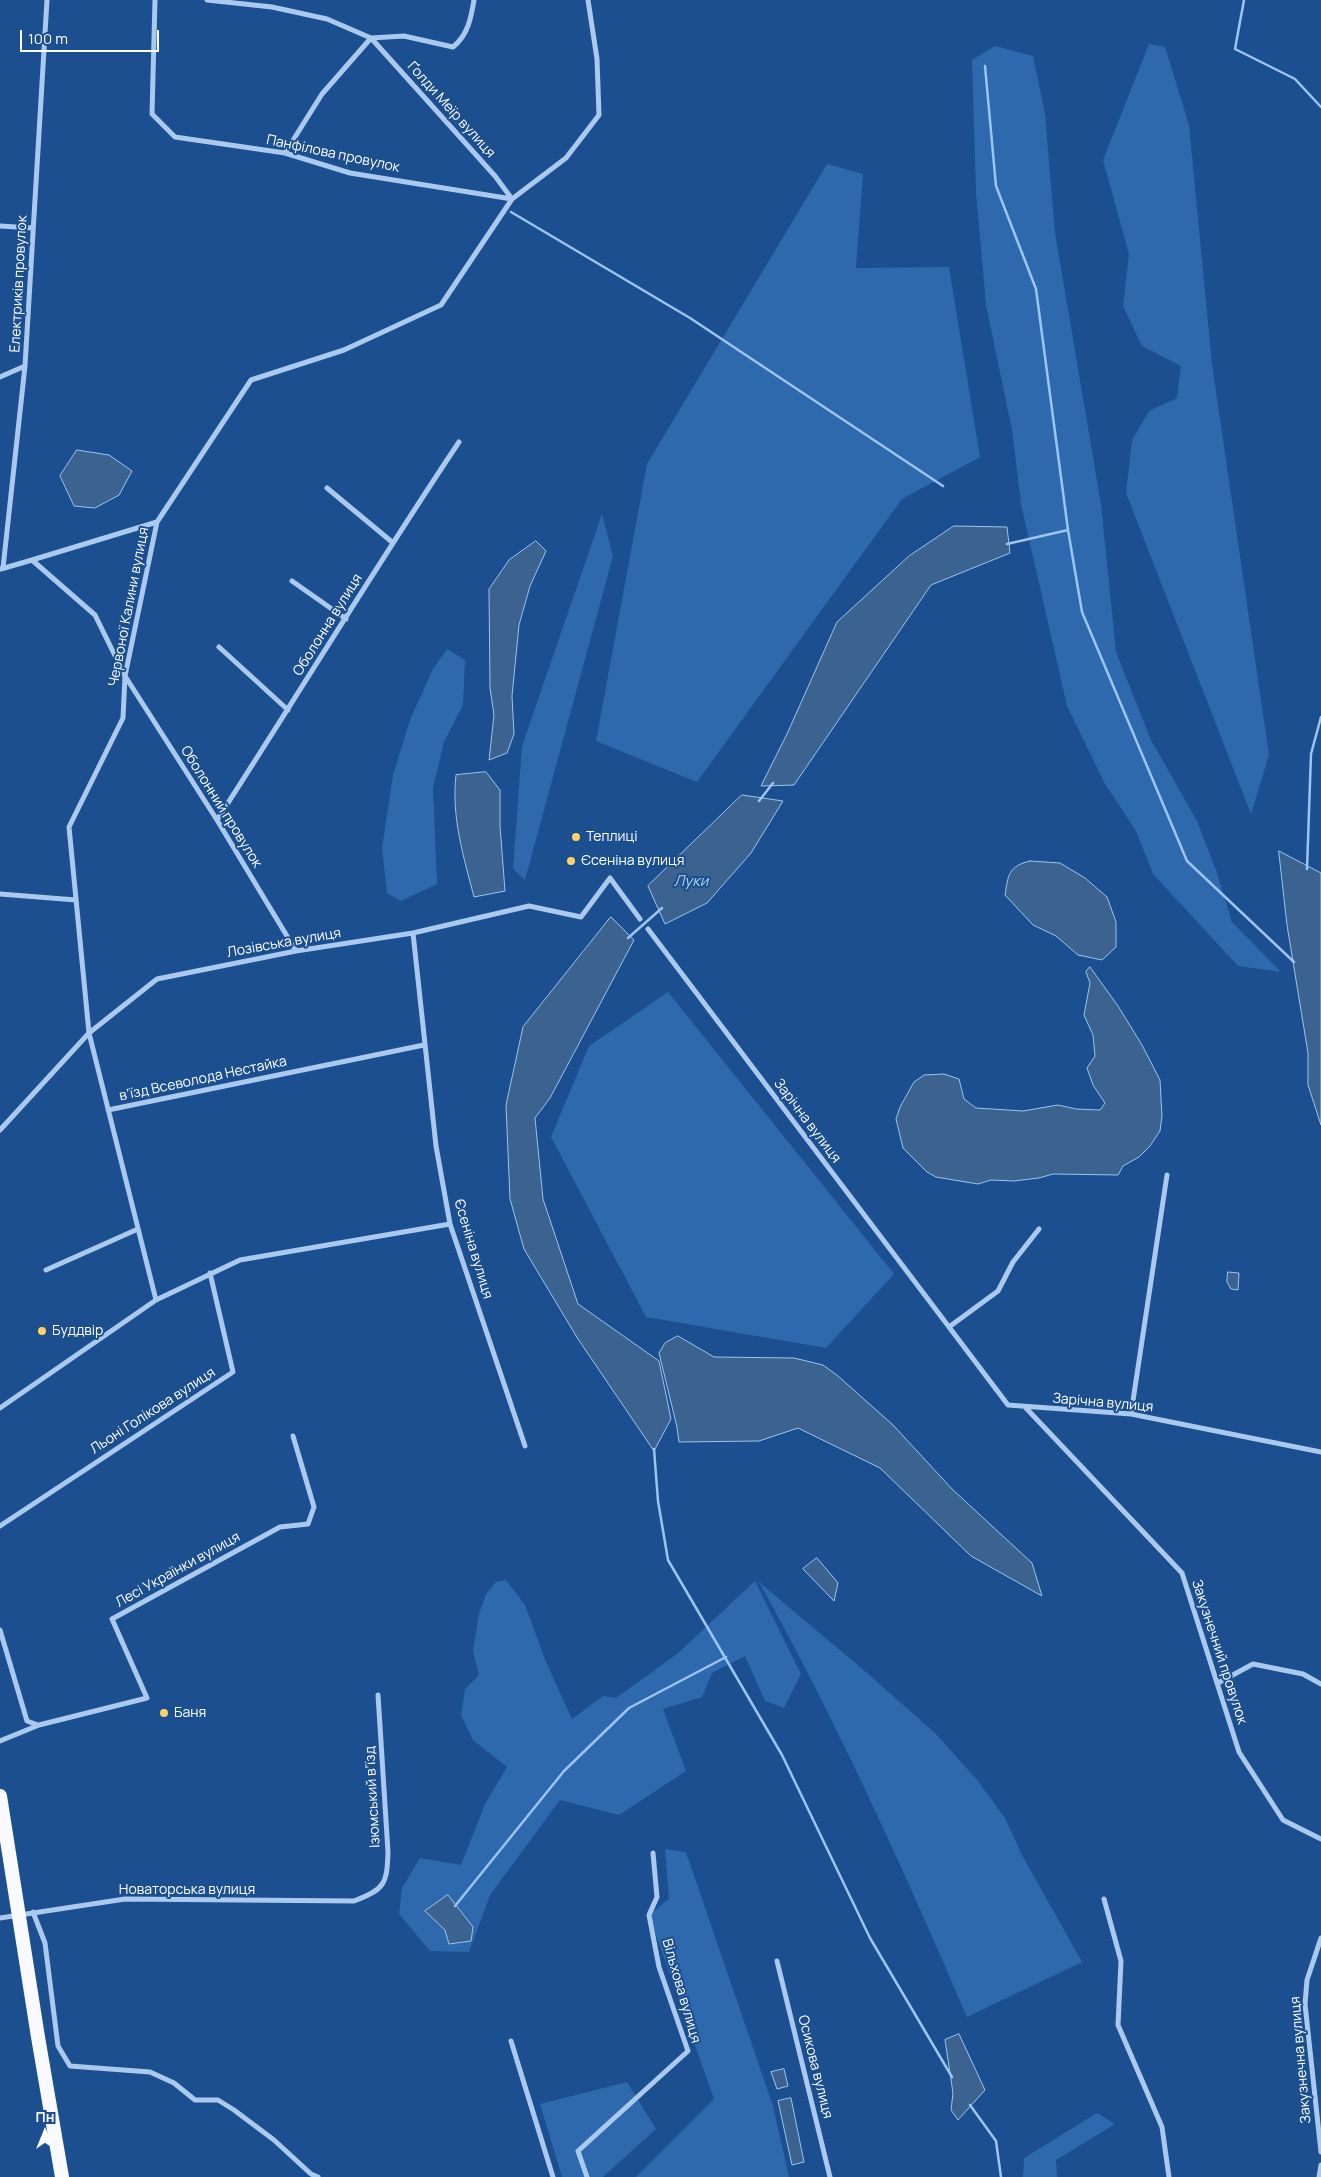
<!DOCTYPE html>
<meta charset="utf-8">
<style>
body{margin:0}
#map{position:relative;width:1321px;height:2177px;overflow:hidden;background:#1b4f8f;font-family:Manrope,sans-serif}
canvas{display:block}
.north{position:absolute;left:20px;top:2107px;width:50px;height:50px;-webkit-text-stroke:4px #1b4f8f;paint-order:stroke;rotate:0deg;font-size:14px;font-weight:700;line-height:20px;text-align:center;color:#fff}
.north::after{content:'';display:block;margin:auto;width:18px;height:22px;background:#fff;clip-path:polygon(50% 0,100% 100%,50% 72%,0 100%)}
.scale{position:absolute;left:20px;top:30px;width:139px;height:22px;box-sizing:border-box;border:2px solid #fff;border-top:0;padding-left:6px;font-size:15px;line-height:18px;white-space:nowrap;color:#fff;-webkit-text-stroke:4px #1b4f8f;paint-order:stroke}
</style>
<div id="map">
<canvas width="1321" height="2177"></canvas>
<div class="north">Пн</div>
<div class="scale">100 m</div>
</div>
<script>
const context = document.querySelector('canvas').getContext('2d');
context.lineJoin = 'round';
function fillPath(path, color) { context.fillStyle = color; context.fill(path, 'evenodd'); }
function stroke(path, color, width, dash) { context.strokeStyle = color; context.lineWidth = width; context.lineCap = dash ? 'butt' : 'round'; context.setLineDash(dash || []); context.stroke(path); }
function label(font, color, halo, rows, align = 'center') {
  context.font = font + ' Manrope,sans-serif'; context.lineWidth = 4; context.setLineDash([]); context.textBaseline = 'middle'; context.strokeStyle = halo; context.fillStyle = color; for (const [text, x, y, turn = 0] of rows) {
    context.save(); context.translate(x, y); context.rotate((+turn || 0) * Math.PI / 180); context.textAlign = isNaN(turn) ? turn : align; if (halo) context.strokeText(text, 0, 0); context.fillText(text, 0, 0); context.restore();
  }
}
const green = new Path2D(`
 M1149,44L1165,47L1189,125L1212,364L1269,755L1251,814L1126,493L1132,440L1149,411L1177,398L1181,366L1142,346L1123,306L1129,254L1103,160Z
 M995,46L1033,56L1045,114L1055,233L1101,504L1116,652L1151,740L1197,821L1216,870L1232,922L1281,972L1238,966L1153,874L1136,831L1105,784L1067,706L1021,504L1012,430L986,305L976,193L972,60Z
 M827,164L863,174L856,268L949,267L980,457L902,499L697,782L596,741L647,464Z
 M602,514L613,556L525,880L513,869L522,746Z
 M447,649L465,660L463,705L444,742L433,788L437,884L401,901L387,893L382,848L393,775L410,720L433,669Z
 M668,992L894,1274L826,1348L646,1317L551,1137L589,1046Z
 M506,1580L525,1605L546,1662L572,1719L603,1696L616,1698L677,1654L755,1581L801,1674L784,1708L765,1701L745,1656L712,1673L702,1697L663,1709L686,1771L619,1815L560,1800L490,1895L469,1952L430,1951L399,1914L402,1888L420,1858L461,1865L485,1804L507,1767L473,1740L461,1715L465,1689L479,1675L473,1651L479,1614L486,1594L496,1582Z
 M759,1582L866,1672L936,1734L978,1781L1005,1818L1022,1855L1082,1962L967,2017C904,1870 837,1722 759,1582Z
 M665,1849L686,1852L773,2106L789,2177H636L714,2099L649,1915L669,1899Z
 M627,2082L656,2129L603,2177H562L540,2104Z
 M1097,2113L1115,2124L1056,2160L1057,2177H1023L1024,2158Z`);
const water = new Path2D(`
 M77,450L109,455L132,471L119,495L95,508L74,506L60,476Z
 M954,526L1007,527L1010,553L931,585L794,785L761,786L787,734L837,622L909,556Z
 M536,541L546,551L530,586L519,625L512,696L514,734L507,753L489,760L494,715L490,688L489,589L509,560Z
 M486,772L500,790V826L505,891L474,897C464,858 451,817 456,775Z
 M742,795L783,801L751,853L707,903L665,924L648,886Z
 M1279,851L1321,873V1125L1308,1085V1053L1287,925Z
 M1030,861L1060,863L1085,878L1107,897L1116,922V947L1102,960L1078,955L1056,936L1033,925L1005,895C1008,876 1008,866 1030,861Z
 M611,917L634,940L550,1098L535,1118L543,1199L578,1304L659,1361L671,1419L654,1451L578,1339L524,1249L510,1199L506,1105L523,1027Z
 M1090,967L1118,1006L1142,1045L1160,1080L1162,1116L1160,1131L1150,1146L1139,1157L1123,1166L1118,1175L1053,1174L1039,1178L1014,1181L991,1180L978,1184L936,1177L927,1172L903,1148L896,1119L900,1107L914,1082L924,1075L944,1074L959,1079L964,1099L976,1108L1023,1111L1058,1105L1076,1109L1100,1110L1105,1103L1093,1085L1087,1068L1095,1056L1093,1035L1084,1015L1090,983L1086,972Z
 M1228,1272L1239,1273L1238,1290L1231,1289L1227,1282Z
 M678,1336L714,1357L794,1358L823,1365L838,1376L893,1425L952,1489L1032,1563L1042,1596L971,1556L880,1468L798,1428L759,1441L679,1442L677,1427L659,1353L665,1343Z
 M817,1558L838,1583L834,1601L803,1569Z
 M448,1895L473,1927L471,1941L449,1944L445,1930L425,1911Z
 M959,2034L985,2090L958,2120L951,2110L953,2093L945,2040Z
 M784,2069L788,2086L777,2089L771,2072Z
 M791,2098L804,2162L792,2165L778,2101Z`);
const stream = new Path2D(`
 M1244,0L1235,49L1295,79L1321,107
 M985,66L996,186L1036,289L1068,530L1007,544
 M511,212L690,318L943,486
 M1068,530L1082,612L1187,861L1294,962
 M759,801L773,783
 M1307,869L1311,754L1321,717
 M628,938L662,908
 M654,1449L658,1501L668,1560L782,1755L870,1938L952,2077
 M455,1906L564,1771L629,1708L726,1657
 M970,2105L996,2141L1001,2177`);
const minor = new Path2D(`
 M155,0L152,114L175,137L285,153L350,173L512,199
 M207,0L272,7L327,19L371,38L495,176L512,199
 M285,153L322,94L371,38L404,36L453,47C468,35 471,18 474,0
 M0,226L33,228
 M0,377L25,366
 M327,488L392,542
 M32,560L157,522
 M3,568L25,366L47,0
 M1,569L32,560L95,615L125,676L217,820L296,951
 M292,581L346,619
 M219,647L288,710
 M217,820C298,695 376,566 459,442
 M0,894L76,900
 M648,929L1008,1405L1131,1414L1321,1452
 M413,933L436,1146L450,1224L525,1446
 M108,1110L424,1045
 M0,1130L89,1033L157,979L296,951L413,933L529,906L581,917L610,878L640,919
 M46,1270L138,1229
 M156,1300L89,1033L69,827L123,718L125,676L157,522L251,380L344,350L441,305L512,199L566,158L599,115L597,59L588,0
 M949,1327L998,1291L1013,1262L1039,1229
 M0,1408L156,1300L240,1260L450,1224
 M1026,1408L1182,1573L1239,1752L1283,1820L1321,1839
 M1131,1414L1167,1175
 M0,1526L233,1372L210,1273
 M0,1630L27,1721L38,1725
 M1218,1683L1253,1664L1303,1674L1321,1684
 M0,1741L39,1725L147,1698L112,1619L280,1527L308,1524L314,1507L293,1436
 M1104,1899L1121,1961L1118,2025L1162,2127L1169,2177
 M33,1912L45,1943L58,2046L70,2066L150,2072L174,2083L195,2100H218L234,2110L274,2140L311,2174L318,2177
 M0,1918L125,1899L354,1901C385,1889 387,1884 388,1852L378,1695
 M1321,1938L1307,1980L1305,2004L1321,2152
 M777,1961L830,2177
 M511,2041L553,2177
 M587,2177L578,2151L688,2051L659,1967L649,1915L657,1897L653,1853
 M1319,2177L1321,2165`);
const trunk = new Path2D(`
 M0,1796L38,2037L62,2177`);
const markers = [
 [576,837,5,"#ffd166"],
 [571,861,5,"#ffd166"],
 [42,1331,5,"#ffd166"],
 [164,1713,5,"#ffd166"]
];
const streetNames = [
 ["Ґолди Меїр вулиця",451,110,48],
 ["Панфілова провулок",333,154,12],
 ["Електриків провулок",19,284,-87],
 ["Червоної Калини вулиця",129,607,-79],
 ["Оболонна вулиця",328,625,-58],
 ["Оболонний провулок",221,807,58],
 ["Лозівська вулиця",284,943,-10],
 ["в’їзд Всеволода Нестайка",203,1079,-12],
 ["Зарічна вулиця",807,1121,53],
 ["Єсеніна вулиця",473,1249,73],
 ["Зарічна вулиця",1103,1403,5],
 ["Льоні Голікова вулиця",153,1411,-33],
 ["Лесі Українки вулиця",178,1570,-29],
 ["Закузнечний провулок",1219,1652,72],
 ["Ізюмський в’їзд",373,1797,-93],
 ["Новаторська вулиця",187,1890],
 ["Вільхова вулиця",681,1991,74],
 ["Закузнечна вулиця",1301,2060,-95],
 ["Осикова вулиця",815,2067,76]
];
const poiNames = [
 ["Теплиці",586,837],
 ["Єсеніна вулиця",581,861],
 ["Буддвір",52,1331],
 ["Баня",174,1713]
];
const waterNames = [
 ["Луки",691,882]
];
fillPath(green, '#2e69ad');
fillPath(water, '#3c6290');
stroke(water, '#9cc4f0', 1);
stroke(stream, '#9cc4f0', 2.5);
stroke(minor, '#a9c9ee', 5);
stroke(trunk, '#f8faff', 14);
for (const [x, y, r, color] of markers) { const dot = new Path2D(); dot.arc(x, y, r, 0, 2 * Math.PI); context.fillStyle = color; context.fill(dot); stroke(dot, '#1b4f8f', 2); }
label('14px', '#fff', '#1b4f8f', streetNames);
label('14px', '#fff', '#1b4f8f', poiNames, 'left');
label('italic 15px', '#b5d3f5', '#1b4f8f', waterNames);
</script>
